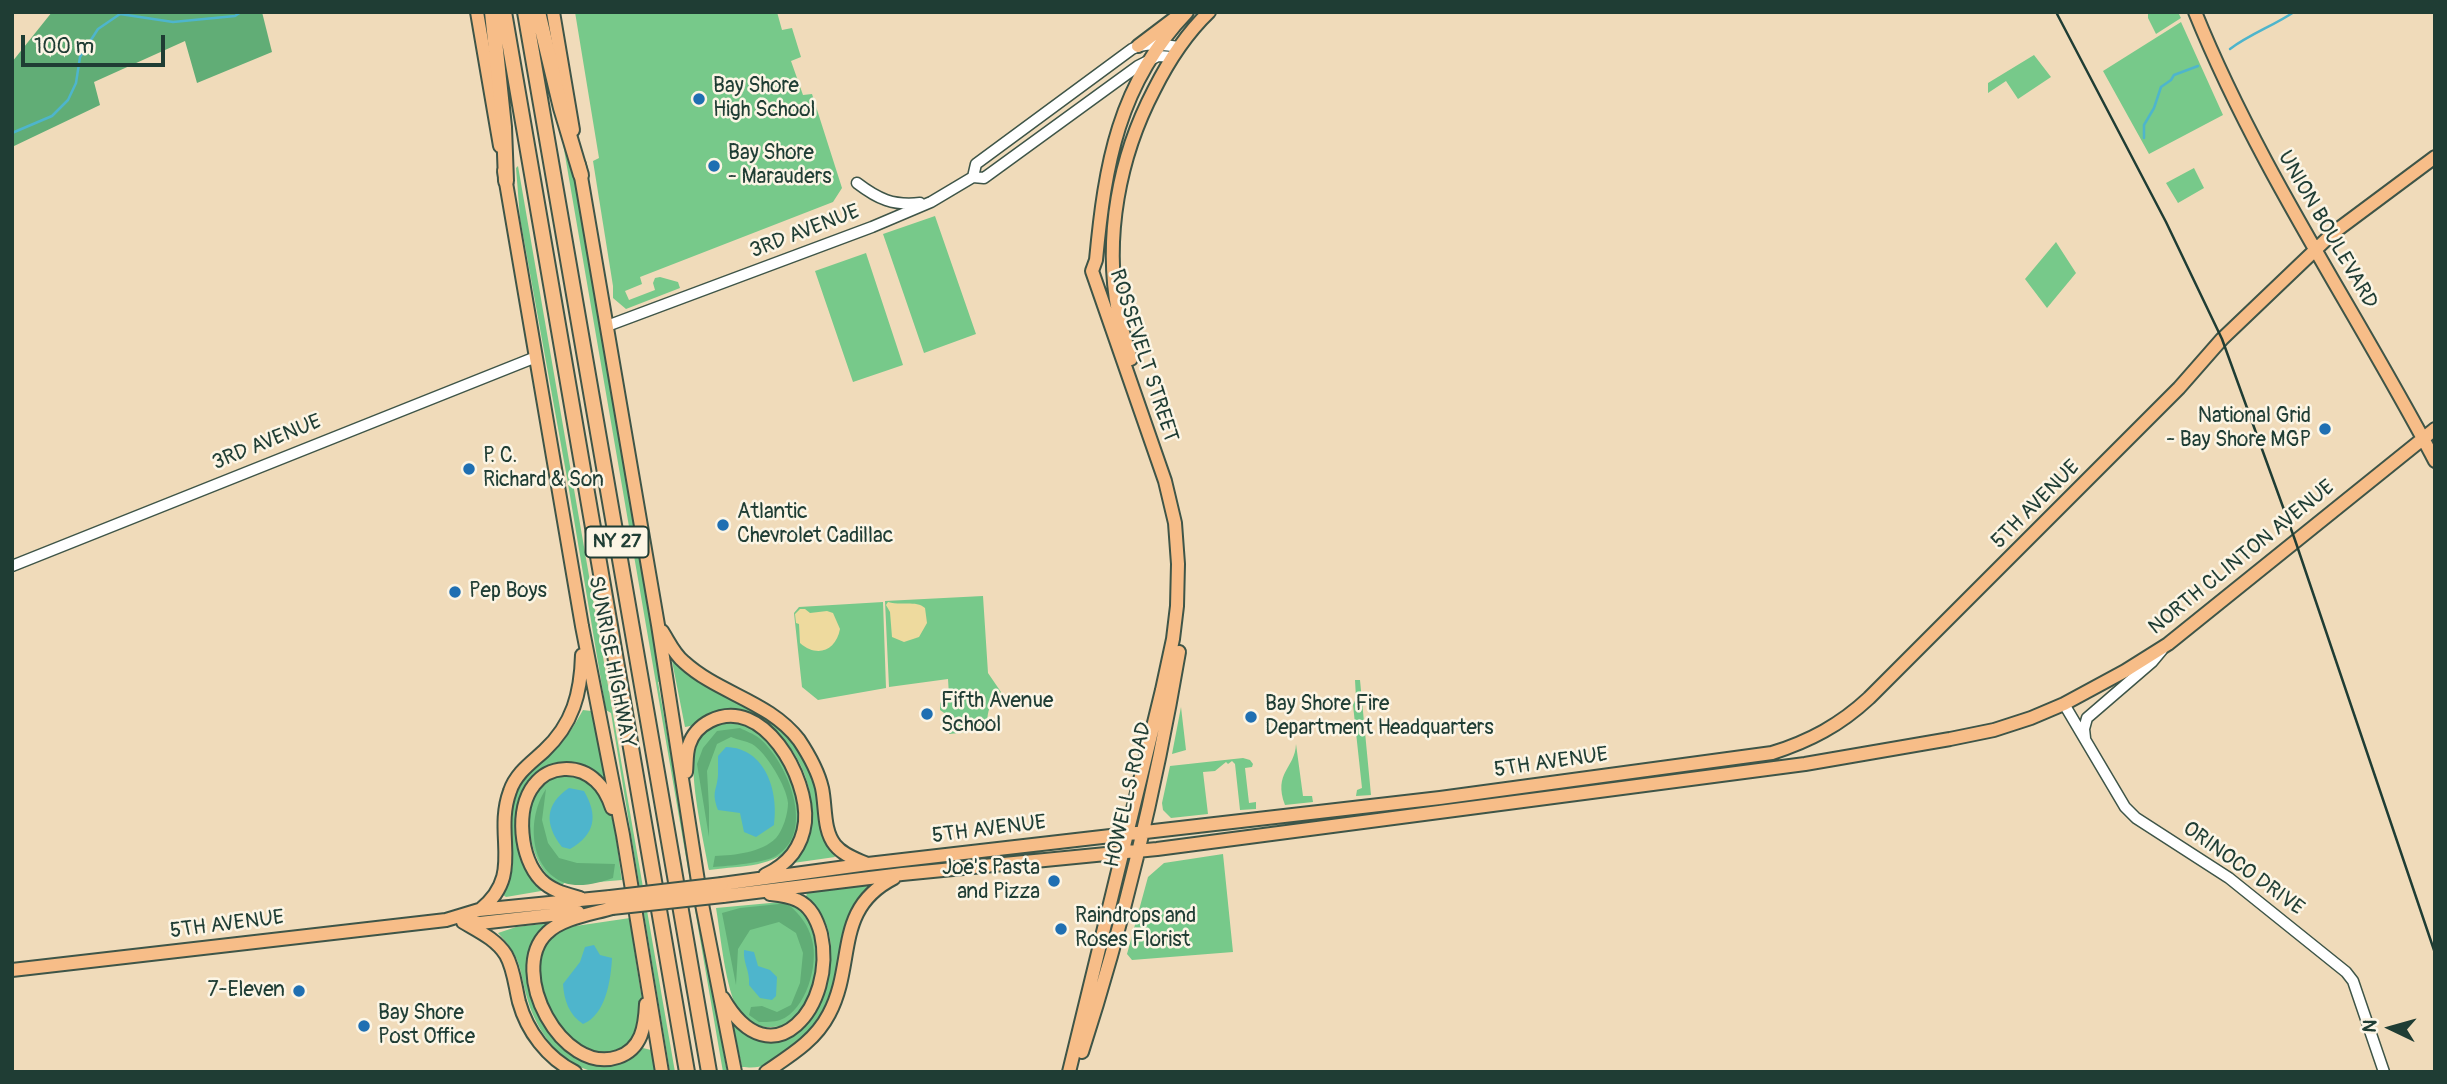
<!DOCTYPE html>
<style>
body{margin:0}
#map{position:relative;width:2447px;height:1084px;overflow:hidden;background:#f0dbba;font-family:Pangolin,sans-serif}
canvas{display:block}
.frame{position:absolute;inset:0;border:14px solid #1f3d34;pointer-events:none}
.north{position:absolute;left:2356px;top:993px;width:70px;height:70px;-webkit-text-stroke:5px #fcf5e5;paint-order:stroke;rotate:275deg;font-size:19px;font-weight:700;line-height:28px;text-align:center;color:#1f3d34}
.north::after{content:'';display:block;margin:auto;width:24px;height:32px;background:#1f3d34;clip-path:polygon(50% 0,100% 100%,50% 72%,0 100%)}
.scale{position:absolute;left:21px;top:35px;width:144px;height:32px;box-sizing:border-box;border:4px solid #1f3d34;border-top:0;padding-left:9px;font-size:21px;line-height:24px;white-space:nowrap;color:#1f3d34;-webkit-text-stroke:5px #fcf5e5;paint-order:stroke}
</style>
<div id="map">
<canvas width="2447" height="1084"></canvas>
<div class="frame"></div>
<div class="north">N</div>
<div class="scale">100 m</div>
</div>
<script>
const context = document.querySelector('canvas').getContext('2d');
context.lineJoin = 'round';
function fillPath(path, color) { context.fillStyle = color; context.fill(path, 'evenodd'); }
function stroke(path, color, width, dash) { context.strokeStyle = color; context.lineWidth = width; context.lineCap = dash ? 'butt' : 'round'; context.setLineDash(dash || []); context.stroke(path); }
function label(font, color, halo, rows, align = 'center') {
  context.font = font + ' Pangolin,sans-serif'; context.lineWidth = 5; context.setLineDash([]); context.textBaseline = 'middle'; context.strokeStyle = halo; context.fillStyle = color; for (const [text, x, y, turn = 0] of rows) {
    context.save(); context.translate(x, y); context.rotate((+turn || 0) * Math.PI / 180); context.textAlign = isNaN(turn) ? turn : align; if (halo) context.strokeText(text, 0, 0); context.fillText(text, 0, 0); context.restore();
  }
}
const green = new Path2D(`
 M575,12H777L782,30L792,28L801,57L791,61L803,95L812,94L842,188L833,202L640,277L642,284L625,291L629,300L655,290L653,283L655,278L660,277L678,282L680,288L626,309L613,298V286L593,161L599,158Z
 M2148,12H2178L2181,18L2156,34L2148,18Z
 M2181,22L2223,115L2149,154L2103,71Z
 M2034,55L2051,77L2018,99L2006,81L1988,93V83Z
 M562,138H565L575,176L663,681L658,682L727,1072H723Z
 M518,166L675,1072H670L611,713L606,710L567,478L520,218L516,168Z
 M2194,168L2204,188L2178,203L2166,183Z
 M935,216L976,334L924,353L883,234Z
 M2056,242L2076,273L2047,308L2025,279Z
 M866,253L903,365L853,382L815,271Z
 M983,596L988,673L1001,692C989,704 986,713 988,730L949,734L947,715L940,710V703L949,695L948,679L889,687L885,601Z
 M883,602L886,688L818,700L802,687L794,613L799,607Z
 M671,656C708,680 782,718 803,755C818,781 816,811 825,838C827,845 833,851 835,857L793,863C798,855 806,845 809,836C823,786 787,719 735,711C715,708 703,725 685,727Z
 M1355,680H1360L1371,795L1356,796L1357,790L1362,788L1353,705L1356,698Z
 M1181,707L1186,750L1172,754Z
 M583,710L591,711L609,786C581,758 573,764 538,774L519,835L547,890L506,897L503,895C522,867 506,830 515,799C522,776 539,765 555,750C567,738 575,724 583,710Z
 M724,721L743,724L758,731L775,748L800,790L799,841C771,869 746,865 709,870C704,842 687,770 696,745C700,733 713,726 724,721Z
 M1296,744L1303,796H1312L1313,802L1285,805C1273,772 1295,769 1296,744Z
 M1243,758L1250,760L1253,764L1252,767L1245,768L1249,803L1256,802V809L1240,810L1235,764L1232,761L1228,764L1226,762L1215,771L1203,772L1208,814L1171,818L1163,810L1162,803L1170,766Z
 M570,773C581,776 590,780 599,789C615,806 618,857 622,880L574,884L564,883L562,886C533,874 520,818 537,792C545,779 556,776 570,773Z
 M1223,854L1233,952L1132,960L1127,954L1148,877L1164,863Z
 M869,883C867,904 854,926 847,945C828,994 829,1022 781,1054C764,1065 763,1069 742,1067L732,1020C743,1029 755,1040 770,1040C819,1042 837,971 829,933C825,918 817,908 806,897L807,892Z
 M792,901C830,921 827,1002 792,1022C784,1027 775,1027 766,1027C756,1026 744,1021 739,1012C725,988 721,937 716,908L781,902L790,905Z
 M630,918C633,941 636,964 640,987C641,995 644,1005 643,1013C640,1041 616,1064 587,1050C560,1036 538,995 540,965C540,952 546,942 554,931L556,934L569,927Z
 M550,923L531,964C537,980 555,1036 565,1046C588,1071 619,1071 643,1048L651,1050L656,1072C639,1072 605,1075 591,1071C559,1062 537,1031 528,1001C518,968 524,961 498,933L516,927Z`);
const forest = new Path2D(`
 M52,12H262L272,52L197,83L185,41L94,82L100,105L12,147V62Z
 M740,728C746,731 754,734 759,738C787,761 817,832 776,856C764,863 728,866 713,867L715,856C735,855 761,853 776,838C783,830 788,814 788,803C787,787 766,752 752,744C746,741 738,740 731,737L717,744L707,771L709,808V837L697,764L703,748L717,731Z
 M546,789L542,820L548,843L559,858L577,863L615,864L613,878C600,883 579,888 565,883C528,869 527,817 546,789Z
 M779,904H788C800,915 808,924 812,940C819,964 806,1011 780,1020C774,1022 765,1022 759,1022L749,1015L751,1007L762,1006L777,1012L791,1005L800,983L803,953L796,933L779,922L750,930L738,949L736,985L722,913L740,908Z`);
const sand = new Path2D(`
 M888,602C900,606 916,600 925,608L927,623L919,637L904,642L892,637L890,612L886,605Z
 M800,609H805L810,613L827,611L833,613L840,629C836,651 817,658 800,643L799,624L796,623L795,614Z`);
const water = new Path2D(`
 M726,747C766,748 779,792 774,825L756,837L744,832L740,813L718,810C711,791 717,791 718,775C718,769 718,762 718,756Z
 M569,788L584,791C598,815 596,834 570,849L562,847C544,824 545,804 569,788Z
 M594,945L600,955L612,958C611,979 606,1015 583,1024C569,1015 564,1000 563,984L580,962L585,947Z
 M744,950L754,952L758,966L770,970L777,977L776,996L772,1000L760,998L749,985C750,970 743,964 744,950Z`);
const stream = new Path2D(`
 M2230,49C2250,34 2273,26 2294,12
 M12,133L52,116L68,100L76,83L80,57L98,29L120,14L173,22L235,16L241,12
 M2144,138V125L2154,108L2161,87L2171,80L2174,75L2198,66`);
const minor = new Path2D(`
 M973,177L976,164L1132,49C1146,42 1163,45 1178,47
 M857,183C878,199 893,206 920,203
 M607,326L872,227L931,202L973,177L984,178L1138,66L1158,56L1172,57
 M12,566L536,357
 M2064,704L2125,807L2136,818L2229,878L2346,972L2353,981L2384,1072
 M2085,738L2084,729L2087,718L2152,662L2162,650`);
const major = new Path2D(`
 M477,12L500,146
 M553,12L573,130
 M2195,12C2259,170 2356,311 2435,461
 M1138,46L1175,18
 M579,165L658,625L700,894L735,1072
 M504,171L582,626L623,835L662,1072
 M1131,359C1127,344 1121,328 1118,312C1104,237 1119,157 1154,90C1169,60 1185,35 1209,12
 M662,631C669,642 674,654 684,662C719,694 769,701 799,740C809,755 818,771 822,788C826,807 823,830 835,845C843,855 856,859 867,864
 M686,772C687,764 686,754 689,745C692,735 700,726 710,721C763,694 809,778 805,822C802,848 788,864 765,875
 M722,884L868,864L1440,798L1772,753C1810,741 1840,725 1869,698L2179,388L2222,339L2333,233L2435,157
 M723,896L902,874L1157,849L1805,764L1950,739L1994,730L2031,718L2064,704L2125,671L2168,644L2435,429
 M580,898C566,894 552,891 541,880C520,858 515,809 534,785C549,765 578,764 596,781C604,788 609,799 612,808
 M612,908C592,914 562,918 547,933C507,971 562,1076 618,1057C642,1049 645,1026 646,1004
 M480,910C525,874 493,837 510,791C516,773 531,763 544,751C573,724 581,693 582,655
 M463,922C478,931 496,939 506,955C514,969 515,986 519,1002C527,1031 547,1058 575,1072
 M467,922L480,923L578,912
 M12,970L446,920L479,910L610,897
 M723,998C772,1084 837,1005 821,934C817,920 811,906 797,900C789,896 779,895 770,894
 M1082,1052C1124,922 1156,787 1179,652
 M766,1072C791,1055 815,1041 829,1014C856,963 833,909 894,878
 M1069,1072L1162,690L1173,639L1177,606L1178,564L1175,523L1165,481L1092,271L1096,260C1105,165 1118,84 1187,12`);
const highway = new Path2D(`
 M492,12L504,127L506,181
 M504,12L687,1072
 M525,12L709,1072
 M538,12L561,108L581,175`);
const rail = new Path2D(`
 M2056,12L2166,222L2222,339L2295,540L2435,953`);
const majorBridge = new Path2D(`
 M610,897L722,884
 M612,908L723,896`);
const markers = [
 [699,99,7,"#1f6fb2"],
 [714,166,7,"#1f6fb2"],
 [2325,429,7,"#1f6fb2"],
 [469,469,7,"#1f6fb2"],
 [723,525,7,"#1f6fb2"],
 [455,592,7,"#1f6fb2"],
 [927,714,7,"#1f6fb2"],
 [1251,717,7,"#1f6fb2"],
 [1054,881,7,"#1f6fb2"],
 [1061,929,7,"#1f6fb2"],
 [299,991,7,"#1f6fb2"],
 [364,1026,7,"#1f6fb2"]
];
const shields = [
 [617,542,63]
];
const shieldNames = [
 ["NY 27",617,542]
];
const poiNames = [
 ["Bay Shore",713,87],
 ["High School",713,111],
 ["Bay Shore",728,154],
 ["- Marauders",728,178],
 ["National Grid",2311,417,"right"],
 ["- Bay Shore MGP",2311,441,"right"],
 ["P. C.",483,457],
 ["Richard & Son",483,481],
 ["Atlantic",737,513],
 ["Chevrolet Cadillac",737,537],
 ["Pep Boys",469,592],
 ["Fifth Avenue",941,702],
 ["School",941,726],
 ["Bay Shore Fire",1265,705],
 ["Department Headquarters",1265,729],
 ["Joe's Pasta",1040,869,"right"],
 ["and Pizza",1040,893,"right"],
 ["Raindrops and",1075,917],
 ["Roses Florist",1075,941],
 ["7-Eleven",285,991,"right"],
 ["Bay Shore",378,1014],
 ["Post Office",378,1038]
];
const streetNames = [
 ["UNION BOULEVARD",2327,230,60],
 ["3RD AVENUE",805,232,-21],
 ["ROSSEVELT STREET",1143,356,72],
 ["3RD AVENUE",267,443,-22],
 ["5TH AVENUE",2036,505,-45],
 ["NORTH CLINTON AVENUE",2242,558,-39],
 ["SUNRISE HIGHWAY",611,662,79],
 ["5TH AVENUE",1551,763,-8],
 ["HOWELLS ROAD",1129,795,-77],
 ["5TH AVENUE",989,830,-7],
 ["ORINOCO DRIVE",2243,869,36],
 ["5TH AVENUE",227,925,-7]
];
fillPath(green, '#77c98a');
fillPath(forest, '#61ad76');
fillPath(sand, '#eeda9e');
fillPath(water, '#4eb5cc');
stroke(stream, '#4eb5cc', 2.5);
stroke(minor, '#3e5548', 13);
stroke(major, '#3e5548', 16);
stroke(highway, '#3e5548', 18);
stroke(minor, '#fff', 10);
stroke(major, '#f7bd88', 12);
stroke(highway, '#f7bd88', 14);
stroke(rail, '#1f3d34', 2.5);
stroke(majorBridge, '#3e5548', 16, []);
stroke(majorBridge, '#f7bd88', 12);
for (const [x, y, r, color] of markers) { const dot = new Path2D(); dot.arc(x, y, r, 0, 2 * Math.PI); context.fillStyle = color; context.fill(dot); stroke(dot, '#fcf5e5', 2.5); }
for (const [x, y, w] of shields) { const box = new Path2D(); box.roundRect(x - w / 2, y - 15.5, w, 31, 5); context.fillStyle = '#fcf5e5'; context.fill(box); stroke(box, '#1f3d34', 2); }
label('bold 19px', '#1f3d34', null, shieldNames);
label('21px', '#1f3d34', '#fcf5e5', poiNames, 'left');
label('21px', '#1f3d34', '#fcf5e5', streetNames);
</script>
